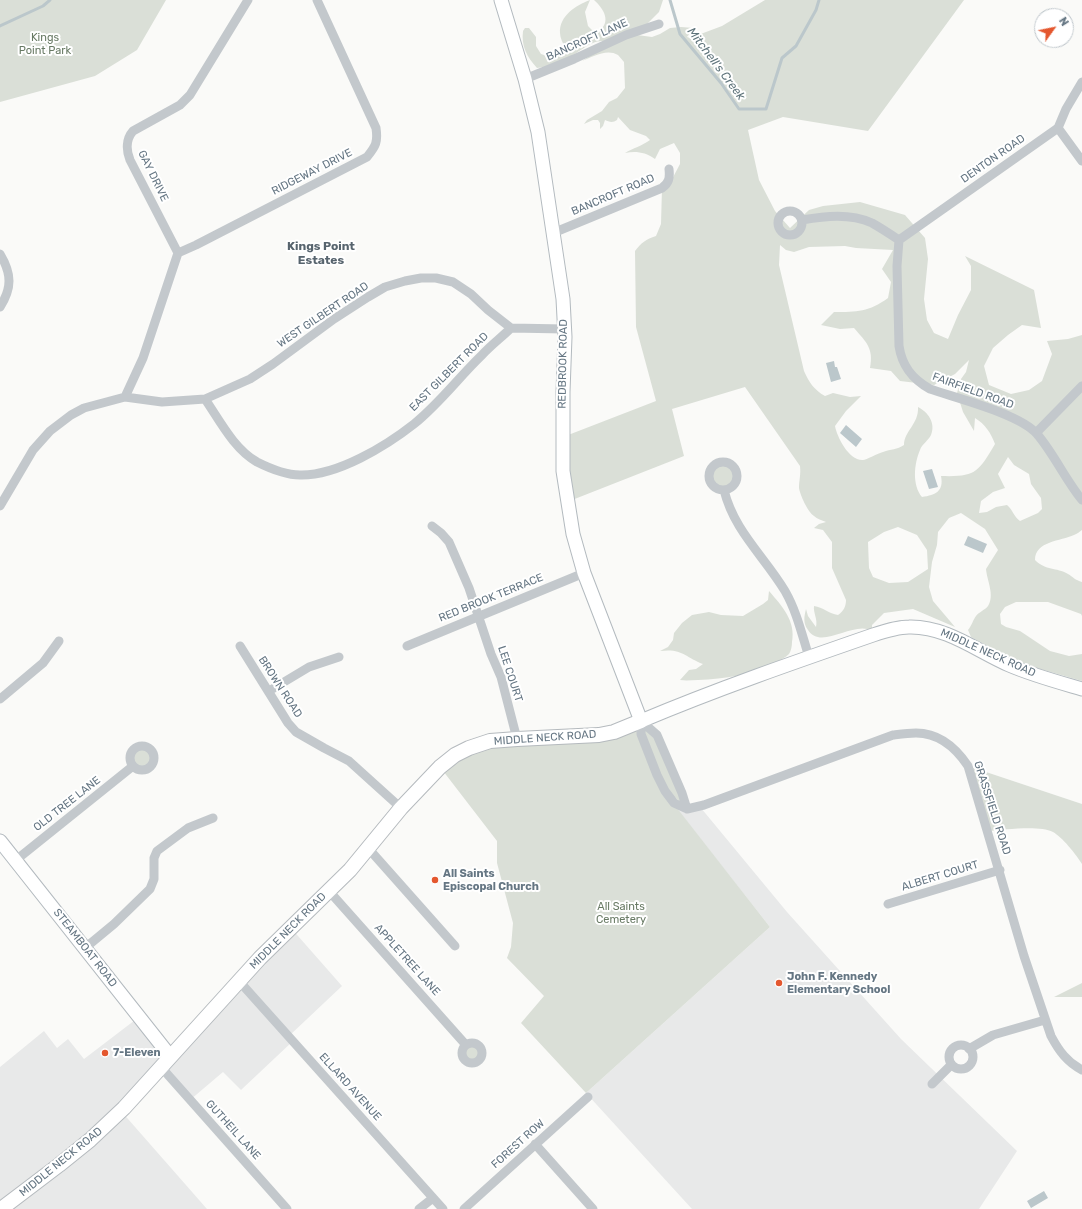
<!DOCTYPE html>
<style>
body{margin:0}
#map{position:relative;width:1082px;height:1209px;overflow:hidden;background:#fafaf8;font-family:Rubik,sans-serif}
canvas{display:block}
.north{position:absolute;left:1034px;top:8px;width:40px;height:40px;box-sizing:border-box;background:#fff;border:1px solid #c1c8cd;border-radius:50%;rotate:57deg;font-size:11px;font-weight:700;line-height:16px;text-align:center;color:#657683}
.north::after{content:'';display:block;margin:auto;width:14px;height:18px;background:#e4572e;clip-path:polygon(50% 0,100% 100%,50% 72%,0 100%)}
</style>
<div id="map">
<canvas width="1082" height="1209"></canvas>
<div class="north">N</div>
</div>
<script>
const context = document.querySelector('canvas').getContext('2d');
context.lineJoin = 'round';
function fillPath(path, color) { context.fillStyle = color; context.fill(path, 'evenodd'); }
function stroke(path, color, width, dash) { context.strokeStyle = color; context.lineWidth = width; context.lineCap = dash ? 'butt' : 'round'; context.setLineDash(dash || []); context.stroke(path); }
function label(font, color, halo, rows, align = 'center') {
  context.font = font + ' Rubik,sans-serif'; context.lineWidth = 4; context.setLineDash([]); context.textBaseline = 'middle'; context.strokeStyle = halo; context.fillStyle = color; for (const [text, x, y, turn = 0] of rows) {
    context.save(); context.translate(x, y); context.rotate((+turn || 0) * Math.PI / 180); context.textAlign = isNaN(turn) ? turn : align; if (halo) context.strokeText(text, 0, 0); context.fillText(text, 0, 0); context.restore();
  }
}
const built = new Path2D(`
 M673,804L701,808L787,912L901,1039L1017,1151L979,1209H692L586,1093L770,927Z
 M291,928L342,986L289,1036L293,1041L241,1090L223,1072L190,1100L161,1067L121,1111L207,1209H0V1067L44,1031L57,1048L68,1039L84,1059L139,1017L170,1056Z`);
const green = new Path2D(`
 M0,0H166L137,50L95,76L0,102Z
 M590,0L585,12L588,26L593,31L598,32C612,22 604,9 594,0H663L659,12L646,25L637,35L652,37L660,34L670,28L681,27L694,28L687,37L690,38L722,26L765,0H964L868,131L783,117L748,130L759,180L775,211L790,228L809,210L823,206L860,202L905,215L925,238L928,259L924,299L927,320L934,333L948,339L958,315L971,290V266L965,256L1034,290L1041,328L1022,325L1008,335L993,348L984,366L989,385L1011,394L1029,390L1042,381L1052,354L1047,341L1068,339L1082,335V530C1079,532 1077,534 1074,535C1061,541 1035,541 1035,560C1046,571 1056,567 1068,574C1073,577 1075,580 1082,582V616L1081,614L1048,602H1016L1005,607L1000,614L1001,624L1006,627L1020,631L1050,651L1069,656L1082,654V681L1016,662L971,637L968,630C972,625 973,620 976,616C979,612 985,610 988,606C995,595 987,581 986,569L998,550L985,529L961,513L949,518L938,532L937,545L932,562L929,587L933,601L955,627L913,609L884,613L872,625V631C854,620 821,651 808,630C803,623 804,617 806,609L808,616L816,627C818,619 813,613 814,606C823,607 829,614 838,615C844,611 846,606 846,600L832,568V542L823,530L814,528L819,524L826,522C822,520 817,519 814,516C808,512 800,495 799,488C799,480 801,475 800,466L745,387L672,409L684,456L567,502L563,437L656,401L636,327L635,251C641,243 646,239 656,236L661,224L662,188L670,183L680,164V153L674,143L660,149L655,159C645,152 636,151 625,153C633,148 642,146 650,140L646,136L630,130L618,117L617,120C613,123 609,122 605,120L603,126L600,129V123L598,120H593L584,124L587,120L602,111L609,102L617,98L625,88L624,62C622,60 620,57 618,55C607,48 592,57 582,61L596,52L608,42C592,37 579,54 565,60C557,64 546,67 537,68C527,57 521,46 523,31L525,28H529L536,37V46L541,54C552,58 559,57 565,48C563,43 560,38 560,33C559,16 576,5 590,0ZM780,245L786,250L794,252L809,247L845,246L856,248L893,250L882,269L891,282L888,298C869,312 857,312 834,312L821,325L840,329L854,328C866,342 874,348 870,368L891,371L900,381L934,385L955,374L969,360L966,372L961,379L957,393L963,412L974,431L975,418C985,424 991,433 995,444C978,473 975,477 941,476C944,491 936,495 922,497C912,485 914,464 920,450C922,444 929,440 931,435C936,423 928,412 918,407C919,424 904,431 904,445C897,450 891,449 883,452C878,453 866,460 863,460C849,461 837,437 835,426L846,411L861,396L850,397L833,393L825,396C814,390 809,382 804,371L779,265ZM1008,457L1014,465L1029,474L1031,484L1041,498L1042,509L1038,513L1020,521C1014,517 1013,510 1007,505L996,507L987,512L979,513L981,501L993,492L1005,488L998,474ZM898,527L917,535L927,550L928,569L908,582L889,583L873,577L869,568L868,542L884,532Z
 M713 476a11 11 0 1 1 22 0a11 11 0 1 1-22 0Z
 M769,591C782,606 796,621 792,642C792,646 791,651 789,654C785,658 780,660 776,662C752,675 725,679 698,680C692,680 687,681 680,680L689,670L696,669L703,664C685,657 682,648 660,651L668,647L673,640L674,633L682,623L692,615L709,612L721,615L743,616L763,604L768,600Z
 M640,721L666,794L770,927L586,1093L521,1023L544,996L507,958L511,947L513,923L497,863V841L440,767L471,749L590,737Z
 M643,725L656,737L684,806L667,790L643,735Z
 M133 758a10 10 0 1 1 20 0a10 10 0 1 1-20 0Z
 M968,766L1082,804V864C1076,854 1062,837 1053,832C1039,825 1004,830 988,831Z
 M1082,983V997H1054Z
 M464 1053a8 8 0 1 1 16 0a8 8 0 1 1-16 0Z`);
const water = new Path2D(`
 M834,361L835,367H837L841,379L831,382L826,363Z
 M846,425L862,439L856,447L840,433Z
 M932,469L938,487L929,489L923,471Z
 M968,536L987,544L983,553L964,545Z
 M1044,1191L1048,1198L1031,1208L1027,1201Z`);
const stream = new Path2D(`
 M670,0L680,34L721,83L739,109H766L782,58L796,46L816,10L819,0
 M0,26L43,6L50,0`);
const street = new Path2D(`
 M525,79L574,59L626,35L659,24
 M1058,128L1082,161
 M778 223a12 12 0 1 1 24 0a12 12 0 1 1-24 0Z
 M802,220C825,216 850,213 872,223C881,228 890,234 899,240
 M553,233L662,188C669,183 670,178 669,169
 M899,240L897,266L899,346C902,366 912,379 930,389C956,398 1020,414 1037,434C1054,454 1065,479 1082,500
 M899,240L1058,128L1066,109L1082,82
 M178,253L196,245L367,157C376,146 378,142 376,128L317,0
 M0,254C12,274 12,288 0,307
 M125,397L143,358L178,253L130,160C126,150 126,139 133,131L180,105L190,95L248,0
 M205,399C220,421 234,449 257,462C269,468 286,475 300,475C337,476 386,446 414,424C440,403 459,377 482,355C491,345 502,337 511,328
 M1036,433L1082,386
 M709 476a14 14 0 1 1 28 0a14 14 0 1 1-28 0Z
 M724,490C734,531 764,556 785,591C797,612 802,635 809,657
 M0,506L33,450L50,431L71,415L84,408L125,397L162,402L205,399L250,379L273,364L334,319L368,297L385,287L405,281L421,278H436L453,282L471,294L488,310L511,328L565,329
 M432,526L441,533L449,542L469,588L491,654L501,677L517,739
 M240,646L288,723L296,732L324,748L349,761L401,808
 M407,646L584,573
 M269,691L309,667L339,657
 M0,699L43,663L59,641
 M641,721V734L657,775L665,791L674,803L687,809L704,805L893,735C901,734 908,733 916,733C939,733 956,748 968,766L1024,956L1051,1036C1059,1051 1067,1062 1082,1070
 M641,721L657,735L682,793L687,809
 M130 758a12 12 0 1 1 24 0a12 12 0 1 1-24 0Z
 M368,848L455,946
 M16,860L133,766
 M329,891L466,1045
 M888,904L1000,870
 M85,948L114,924L150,889L154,879V858L157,851L188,828L213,818
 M239,981L443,1209
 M462 1053a10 10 0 1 1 20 0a10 10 0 1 1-20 0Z
 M949 1057a12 12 0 1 1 24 0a12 12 0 1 1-24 0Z
 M969,1049L993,1035L1045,1020
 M161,1067L287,1209
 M932,1084L951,1065
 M535,1144L593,1209
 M419,1209L433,1198
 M464,1209L588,1097`);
const secondary = new Path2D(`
 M501,0L525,79L538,132L563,299L565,337L563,392V471L573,534L584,573L641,721C717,689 795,662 873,635C885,631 897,627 909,627C946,626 977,651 1009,665C1032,675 1058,682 1082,689
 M0,841L170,1056`);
const primary = new Path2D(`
 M1,1209L59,1165L90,1140L124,1108L260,958L350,870L401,808L440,767L455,755L469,748L490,741L517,739L599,735L614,732L641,721`);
const markers = [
 [435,880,4,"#e4572e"],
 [779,983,4,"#e4572e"],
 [105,1053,4,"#e4572e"]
];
const parkNames = [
 ["Kings",45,38],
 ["Point Park",45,51],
 ["All Saints",621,907],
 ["Cemetery",621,920]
];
const streetNames = [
 ["BANCROFT LANE",587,40,-24],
 ["DENTON ROAD",993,159,-35],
 ["RIDGEWAY DRIVE",312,172,-27],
 ["GAY DRIVE",153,176,64],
 ["BANCROFT ROAD",613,195,-23],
 ["WEST GILBERT ROAD",323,315,-34],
 ["REDBROOK ROAD",563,364,-89],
 ["EAST GILBERT ROAD",449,372,-45],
 ["FAIRFIELD ROAD",973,391,20],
 ["RED BROOK TERRACE",491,598,-22],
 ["MIDDLE NECK ROAD",988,653,24],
 ["LEE COURT",510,674,72],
 ["BROWN ROAD",280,687,57],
 ["MIDDLE NECK ROAD",545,738,-4],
 ["OLD TREE LANE",67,804,-38],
 ["GRASSFIELD ROAD",992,808,72],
 ["ALBERT COURT",940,876,-17],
 ["MIDDLE NECK ROAD",288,931,-45],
 ["STEAMBOAT ROAD",85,948,52],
 ["APPLETREE LANE",407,960,48],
 ["ELLARD AVENUE",350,1087,48],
 ["GUTHEIL LANE",233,1130,48],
 ["FOREST ROW",518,1144,-42],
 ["MIDDLE NECK ROAD",61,1162,-39]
];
const poiNames = [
 ["All Saints",443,874],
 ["Episcopal Church",443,887],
 ["John F. Kennedy",787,977],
 ["Elementary School",787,990],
 ["7-Eleven",113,1053]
];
const waterNames = [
 ["Mitchell's Creek",716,64,53]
];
const neighbourhoodNames = [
 ["Kings Point",321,247],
 ["Estates",321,261]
];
fillPath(built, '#e8e9e9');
fillPath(green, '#dadfd7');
fillPath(water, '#bbc7cb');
stroke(stream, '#bbc7cb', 3);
stroke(secondary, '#b3babf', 15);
stroke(primary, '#b5babe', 16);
stroke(street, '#c3c8cc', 9);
stroke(secondary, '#fff', 13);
stroke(primary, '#fff', 14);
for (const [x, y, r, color] of markers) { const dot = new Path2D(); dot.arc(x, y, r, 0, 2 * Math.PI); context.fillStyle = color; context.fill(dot); stroke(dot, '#fff', 1.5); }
label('11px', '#687a64', '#fff', parkNames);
label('11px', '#657683', '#fff', streetNames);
label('bold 11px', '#657683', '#fff', poiNames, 'left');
label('italic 12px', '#60757c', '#fff', waterNames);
label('bold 12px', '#57646e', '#fff', neighbourhoodNames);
</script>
